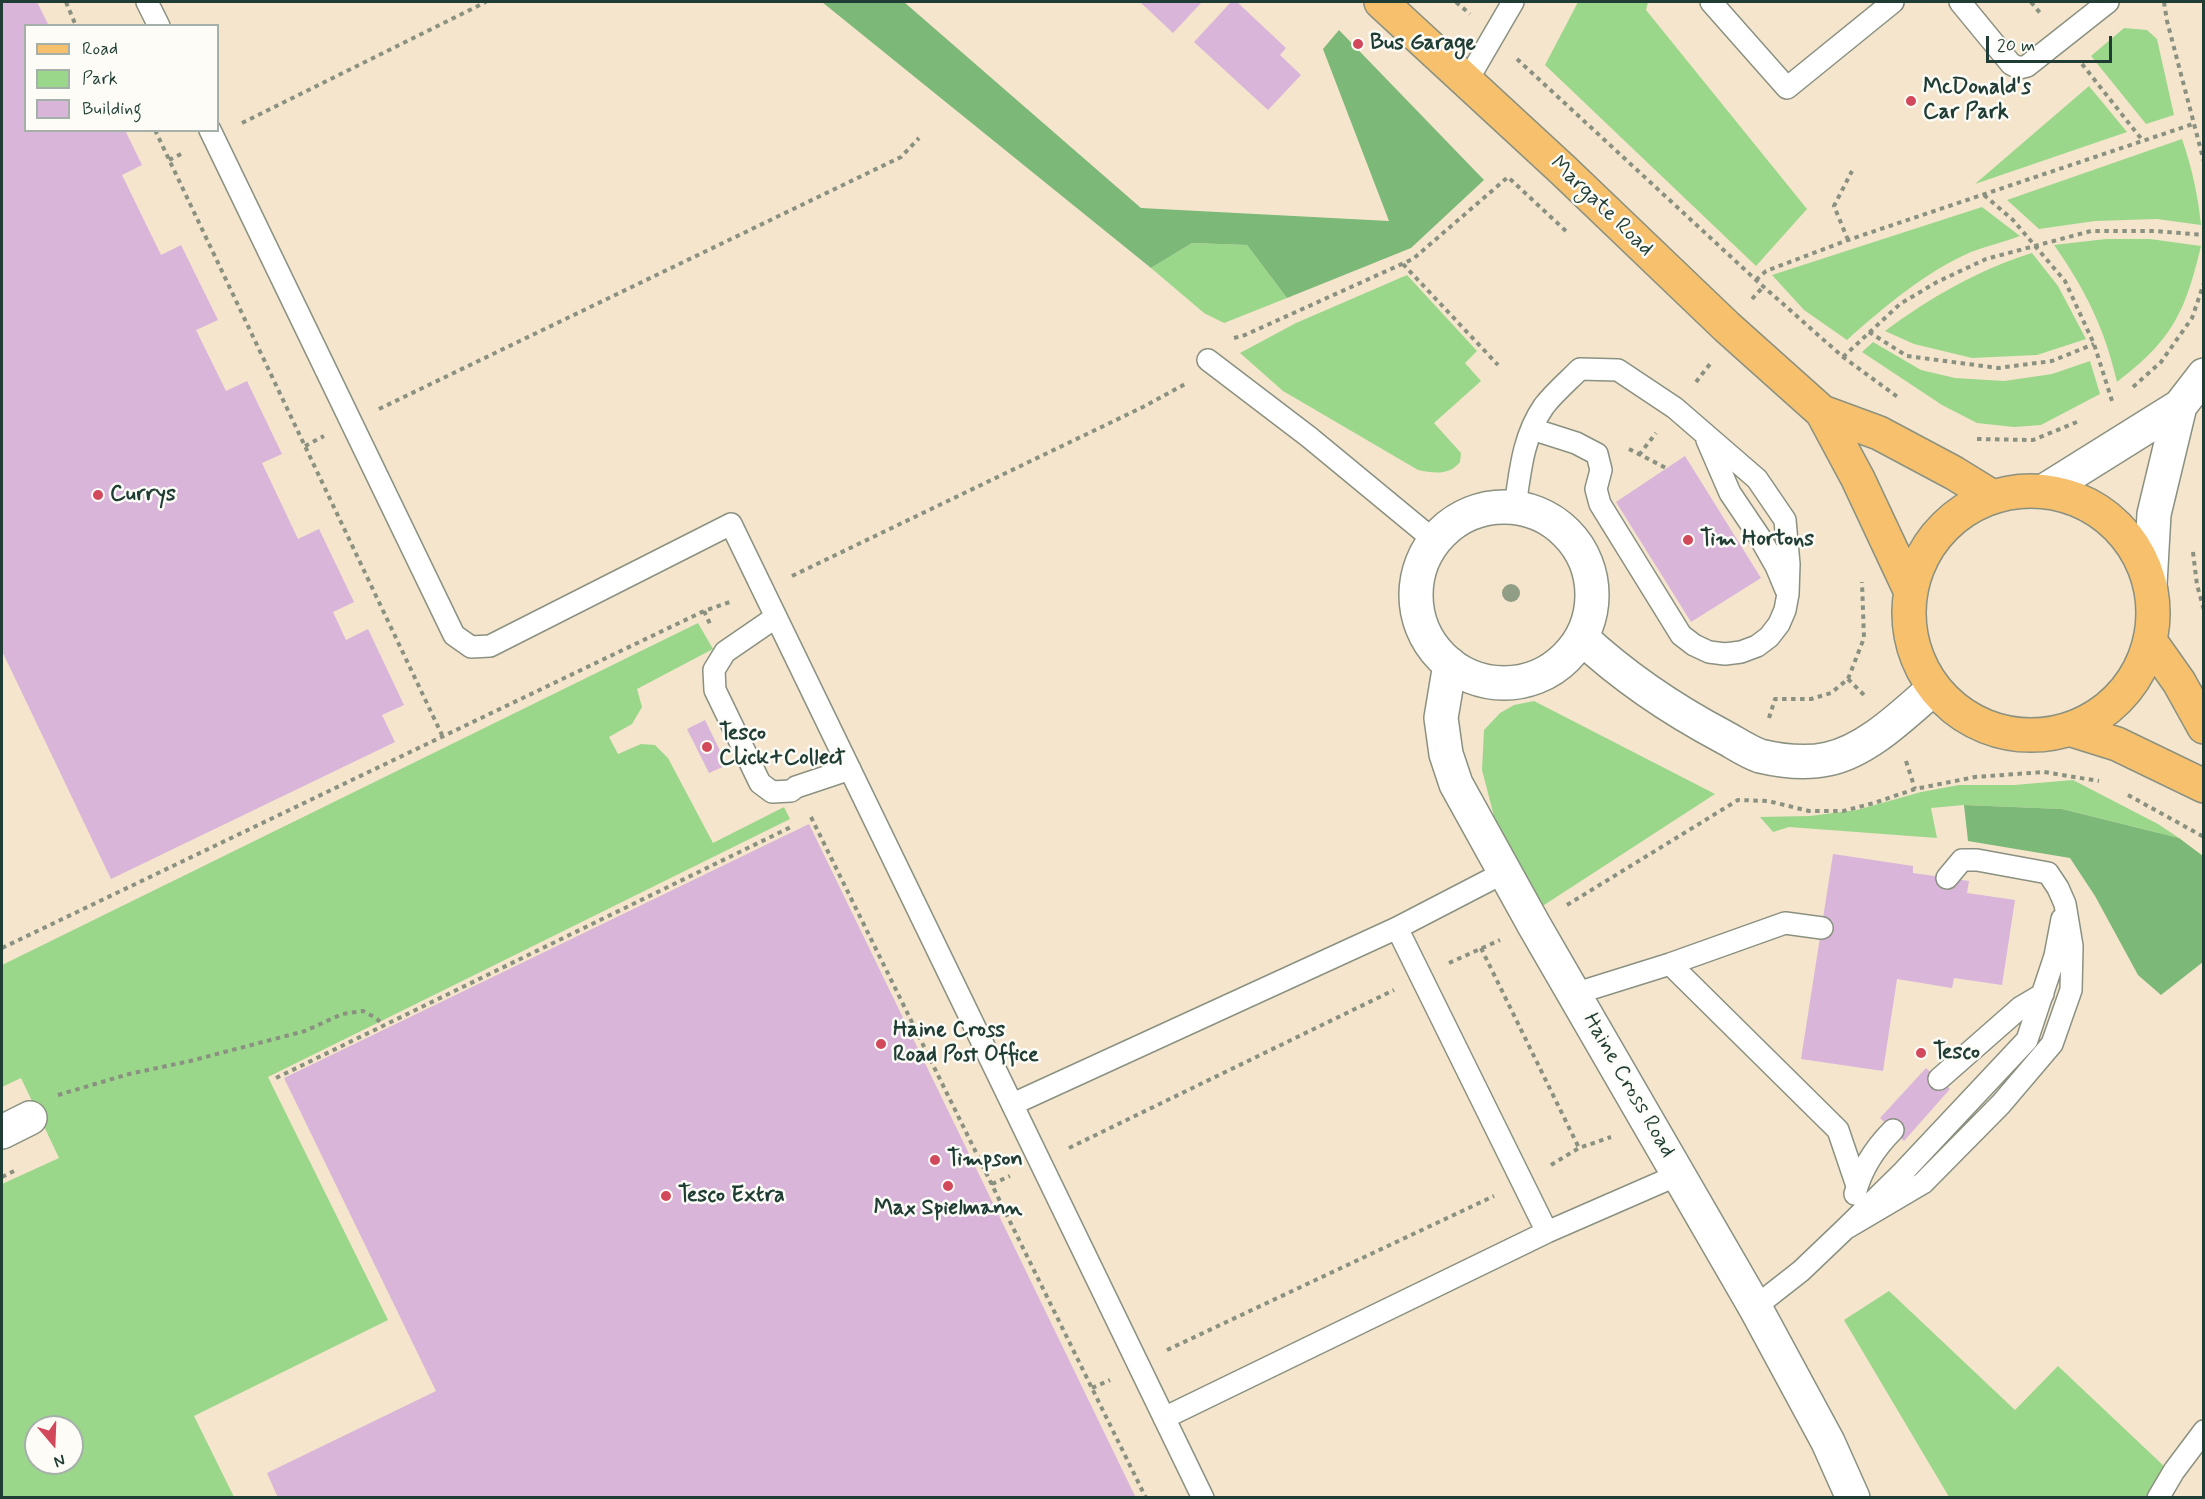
<!DOCTYPE html>
<style>
body{margin:0}
#map{position:relative;width:2205px;height:1499px;overflow:hidden;background:#f5e5cd;font-family:Mynerve,sans-serif}
canvas{display:block}
.frame{position:absolute;inset:0;border:3px solid #1f3d34;pointer-events:none}
.legend{position:absolute;left:24px;top:24px;width:195px;height:108px;box-sizing:border-box;background:#fdfcf7;border:2px solid #a4b0a9;margin:0;padding:8px 10px;list-style:none;font-size:18px;color:#1f3d34}
.legend li{display:flex;align-items:center;gap:12px;height:30px}
.legend b{width:30px;border:2px solid #a4b0a9}
.north{position:absolute;left:24px;top:1415px;width:60px;height:60px;box-sizing:border-box;background:#fdfcf7;border:2px solid #a4b0a9;border-radius:50%;rotate:161deg;font-size:16px;font-weight:700;line-height:24px;text-align:center;color:#1f3d34}
.north::after{content:'';display:block;margin:auto;width:21px;height:27px;background:#d1495b;clip-path:polygon(50% 0,100% 100%,50% 72%,0 100%)}
.scale{position:absolute;left:1986px;top:36px;width:126px;height:27px;box-sizing:border-box;border:3px solid #1f3d34;border-top:0;padding-left:8px;font-size:18px;line-height:21px;white-space:nowrap;color:#1f3d34;-webkit-text-stroke:4px #fdfcf7;paint-order:stroke}
</style>
<div id="map">
<canvas width="2205" height="1499"></canvas>
<div class="frame"></div>
<ul class="legend">
<li><b style="height:8px;background:#f7c06c"></b>Road</li>
<li><b style="height:16px;background:#9bd78b"></b>Park</li>
<li><b style="height:16px;background:#d8b5d9"></b>Building</li>
</ul>
<div class="north">N</div>
<div class="scale">20 m</div>
</div>
<script>
const context = document.querySelector('canvas').getContext('2d');
context.lineJoin = 'round';
function fillPath(path, color) { context.fillStyle = color; context.fill(path, 'evenodd'); }
function stroke(path, color, width, dash) { context.strokeStyle = color; context.lineWidth = width; context.lineCap = dash ? 'butt' : 'round'; context.setLineDash(dash || []); context.stroke(path); }
function label(font, color, halo, rows, align = 'center') {
  context.font = font + ' Mynerve,sans-serif'; context.lineWidth = 5; context.setLineDash([]); context.textBaseline = 'middle'; context.strokeStyle = halo; context.fillStyle = color; for (const [text, x, y, turn = 0] of rows) {
    context.save(); context.translate(x, y); context.rotate((+turn || 0) * Math.PI / 180); context.textAlign = isNaN(turn) ? turn : align; if (halo) context.strokeText(text, 0, 0); context.fillText(text, 0, 0); context.restore();
  }
}
const green = new Path2D(`
 M1578,2H1648L1646,10L1807,209L1756,266L1545,65Z
 M2124,28L2147,30L2157,39L2174,115L2146,124L2091,56Z
 M2089,86L2127,132L1975,184Z
 M2182,139C2192,168 2198,195 2201,225L2157,219L2095,221L2039,229L2007,200Z
 M1982,207L2020,236C2004,242 1987,246 1971,252C1925,272 1884,307 1847,340L1804,310L1772,275Z
 M2106,239H2150L2201,246C2185,313 2172,340 2117,382C2105,329 2085,289 2054,245Z
 M1192,243L1247,245L1287,298L1224,323L1204,313L1151,268Z
 M2032,253L2058,286L2086,339L2037,355L1972,358L1914,344L1885,331C1931,297 1978,270 2032,253Z
 M1407,275L1477,351L1465,363L1481,381L1434,423L1461,453L1460,462C1449,476 1433,473 1418,470L1283,391L1240,353L1296,323Z
 M1873,342L1921,370L1955,378L2004,381L2052,374L2090,361L2100,394L2041,425L2014,427L1977,423L1942,405L1862,352Z
 M698,623L713,649L637,689L642,707L632,724L609,737L618,754L641,744L655,745L668,758L713,843L784,807L790,819L268,1077L388,1320L194,1416L234,1497H2V1184L59,1158L21,1078L2,1087V965ZM36,1427H72V1463H36Z
 M1534,701L1715,794L1541,907L1505,844L1495,820L1482,770L1484,730L1500,713L1514,705Z
 M2073,780L2158,824L2179,838L2062,809L1964,805L1931,808L1937,838L1789,827L1773,832L1760,817L1810,816L1857,810L1921,792L1959,785H2014Z
 M1889,1291L2015,1410L2058,1366L2166,1468L2147,1497H1949L1844,1320Z`);
const forest = new Path2D(`
 M822,2H904L1141,208L1389,221L1323,49L1339,30L1484,180L1411,248L1287,298L1247,245L1192,243L1151,268Z
 M1964,805L2062,809L2179,838L2203,856V962L2161,995L2138,975L2095,896L2070,858L1968,841Z`);
const building = new Path2D(`
 M2,2H37L49,26H26V130H125L142,165L122,175L161,255L181,245L218,320L196,330L226,391L247,381L282,454L262,463L298,539L319,529L354,602L333,612L346,640L368,629L404,705L382,715L395,742L111,879L2,651Z
 M1140,2H1202L1173,33Z
 M1231,2H1237L1286,48L1280,55L1301,75L1268,110L1194,42Z
 M1685,456L1761,578L1691,622L1616,502Z
 M705,720L727,765L709,773L687,729Z
 M809,824L1136,1498H278L267,1473L436,1391L284,1078Z
 M1833,854L1913,866V873L1969,881L1967,893L2015,900L2002,985L1954,978L1952,988L1897,979L1883,1071L1801,1059Z
 M1926,1068L1950,1089L1904,1141L1880,1118Z`);
const path = new Path2D(`
 M66,2L76,26
 M1456,2L1470,14
 M2031,2L2041,14
 M2164,2L2167,21L2204,162
 M1517,59L1756,280L1843,357L1899,398
 M2082,64L2143,141
 M242,123L486,2
 M155,130L442,735
 M169,160L185,152
 M1984,195L2013,220L2065,281L2094,344L2113,404
 M1848,240L1834,206L1852,171
 M1403,264L1498,365
 M1756,280L1766,271L1848,240L2193,124
 M1752,299L1764,286
 M1869,332L1907,356L1998,368L2052,361L2094,344
 M1234,338L1245,335L1413,259L1508,177L1568,233
 M1843,357L1900,304L1937,282L1986,259L2091,231H2155L2204,235
 M1696,382L1710,364
 M2133,387L2161,362L2192,318L2204,283
 M379,409L901,157L919,138
 M1977,439L2033,440L2077,422
 M305,446L324,436
 M1629,449L1666,468
 M1639,455L1656,433
 M2193,552L2197,585L2204,610
 M792,576L1143,407L1187,383
 M704,611L710,624
 M1848,679L1867,698
 M1769,718L1775,699H1811L1831,693L1848,679L1864,638L1862,582
 M1906,761L1915,789
 M2128,795L2204,837
 M811,817L1146,1498
 M1567,905L1738,800L1768,801L1809,811H1843L1874,803L1915,789L1975,777L2044,772L2099,781
 M2,948L704,611L733,601
 M1481,948L1579,1148
 M1449,963L1500,940
 M276,1078L793,826
 M58,1095L129,1074L190,1061L305,1031L342,1014L363,1011L376,1018L384,1026
 M1069,1148L1394,990
 M1551,1165L1579,1148L1611,1137
 M2,1177L14,1171
 M992,1184L1010,1176
 M1167,1350L1494,1196
 M1092,1388L1110,1380`);
const lane = new Path2D(`
 M147,2L159,26
 M1711,2L1787,88L1893,2
 M1960,2L2011,64L2019,68L2027,66L2108,2
 M1467,81L1513,2
 M210,130L454,635L471,647L490,646L731,524L1203,1498
 M1208,360L1309,437L1435,541
 M1707,440L1730,493L1759,536L1776,566L1786,590
 M1515,507C1520,472 1523,436 1544,406C1554,393 1568,381 1580,369L1618,370L1675,408L1757,479L1785,520L1789,564L1788,594L1785,610L1779,624L1769,637L1757,646L1741,652L1725,654L1709,652L1694,645L1681,635L1600,504L1596,489L1601,470L1597,454L1576,443L1532,429
 M776,617L725,652L714,670L715,690L760,783L772,792L791,791L796,787L850,769
 M1397,928L1547,1232
 M1670,964L1838,1130L1857,1186
 M1574,994L1670,964L1785,923L1822,928
 M1939,1079L2021,1007L2043,994
 M1013,1104L1397,928L1505,872
 M1855,1194C1861,1170 1876,1147 1893,1130
 M1845,1229L1923,1183L2001,1104L2052,1044L2071,990L2072,946L2065,904L2058,888L2048,873L1977,860H1962L1947,878
 M1755,1307L1801,1271L1845,1229L1903,1172L2027,1040L2055,956L2062,919
 M1164,1418L1547,1232L1680,1174
 M2158,1498L2174,1471L2204,1431`);
const street = new Path2D(`
 M2044,491L2180,406L2204,375
 M1416 595a88 88 0 1 1 176 0a88 88 0 1 1-176 0Z
 M2150,584L2154,514L2180,406
 M1582,638C1624,677 1673,710 1724,737C1735,743 1748,752 1760,756C1781,761 1806,764 1828,759C1867,751 1904,714 1933,689
 M1450,664L1441,718L1446,754L1456,784L1534,925L1755,1307L1828,1442L1853,1498
 M2,1132L30,1118`);
const primary = new Path2D(`
 M1381,2L1563,170L1727,327L1822,412L1858,479L1911,592
 M1822,412L1879,433L1954,473L1993,497
 M1909 613a122 122 0 1 1 244 0a122 122 0 1 1-244 0Z
 M2150,641L2179,682L2204,727
 M2069,729L2117,744L2204,786`);
const trees = [
 [1511,593]
];
const markers = [
 [1358,44,6,"#d1495b"],
 [1911,101,6,"#d1495b"],
 [98,495,6,"#d1495b"],
 [1688,540,6,"#d1495b"],
 [707,747,6,"#d1495b"],
 [881,1044,6,"#d1495b"],
 [1921,1053,6,"#d1495b"],
 [935,1160,6,"#d1495b"],
 [948,1186,6,"#d1495b"],
 [666,1196,6,"#d1495b"]
];
const poiNames = [
 ["Bus Garage",1370,44],
 ["McDonald's",1923,88],
 ["Car Park",1923,113],
 ["Currys",110,495],
 ["Tim Hortons",1700,540],
 ["Tesco",719,734],
 ["Click+Collect",719,759],
 ["Haine Cross",893,1031],
 ["Road Post Office",893,1056],
 ["Tesco",1933,1053],
 ["Timpson",947,1160],
 ["Tesco Extra",678,1196],
 ["Max Spielmann",948,1209,"center"]
];
const streetNames = [
 ["Margate Road",1601,207,44],
 ["Haine Cross Road",1628,1086,60]
];
fillPath(green, '#9bd78b');
fillPath(forest, '#7cb877');
fillPath(building, '#d8b5d9');
stroke(lane, '#8a9180', 24);
stroke(street, '#8a9180', 36);
stroke(primary, '#8a9180', 36);
stroke(path, '#8a9180', 4, [4.5, 4.5]);
stroke(lane, '#fff', 21);
stroke(street, '#fff', 33);
stroke(primary, '#f7c06c', 33);
context.fillStyle = '#909e85';
for (const [x, y] of trees) { context.beginPath(); context.arc(x, y, 9, 0, 2 * Math.PI); context.fill(); }
for (const [x, y, r, color] of markers) { const dot = new Path2D(); dot.arc(x, y, r, 0, 2 * Math.PI); context.fillStyle = color; context.fill(dot); stroke(dot, '#fdfcf7', 2); }
label('bold 22px', '#1f3d34', '#fdfcf7', poiNames, 'left');
label('22px', '#1f3d34', '#fdfcf7', streetNames);
</script>
